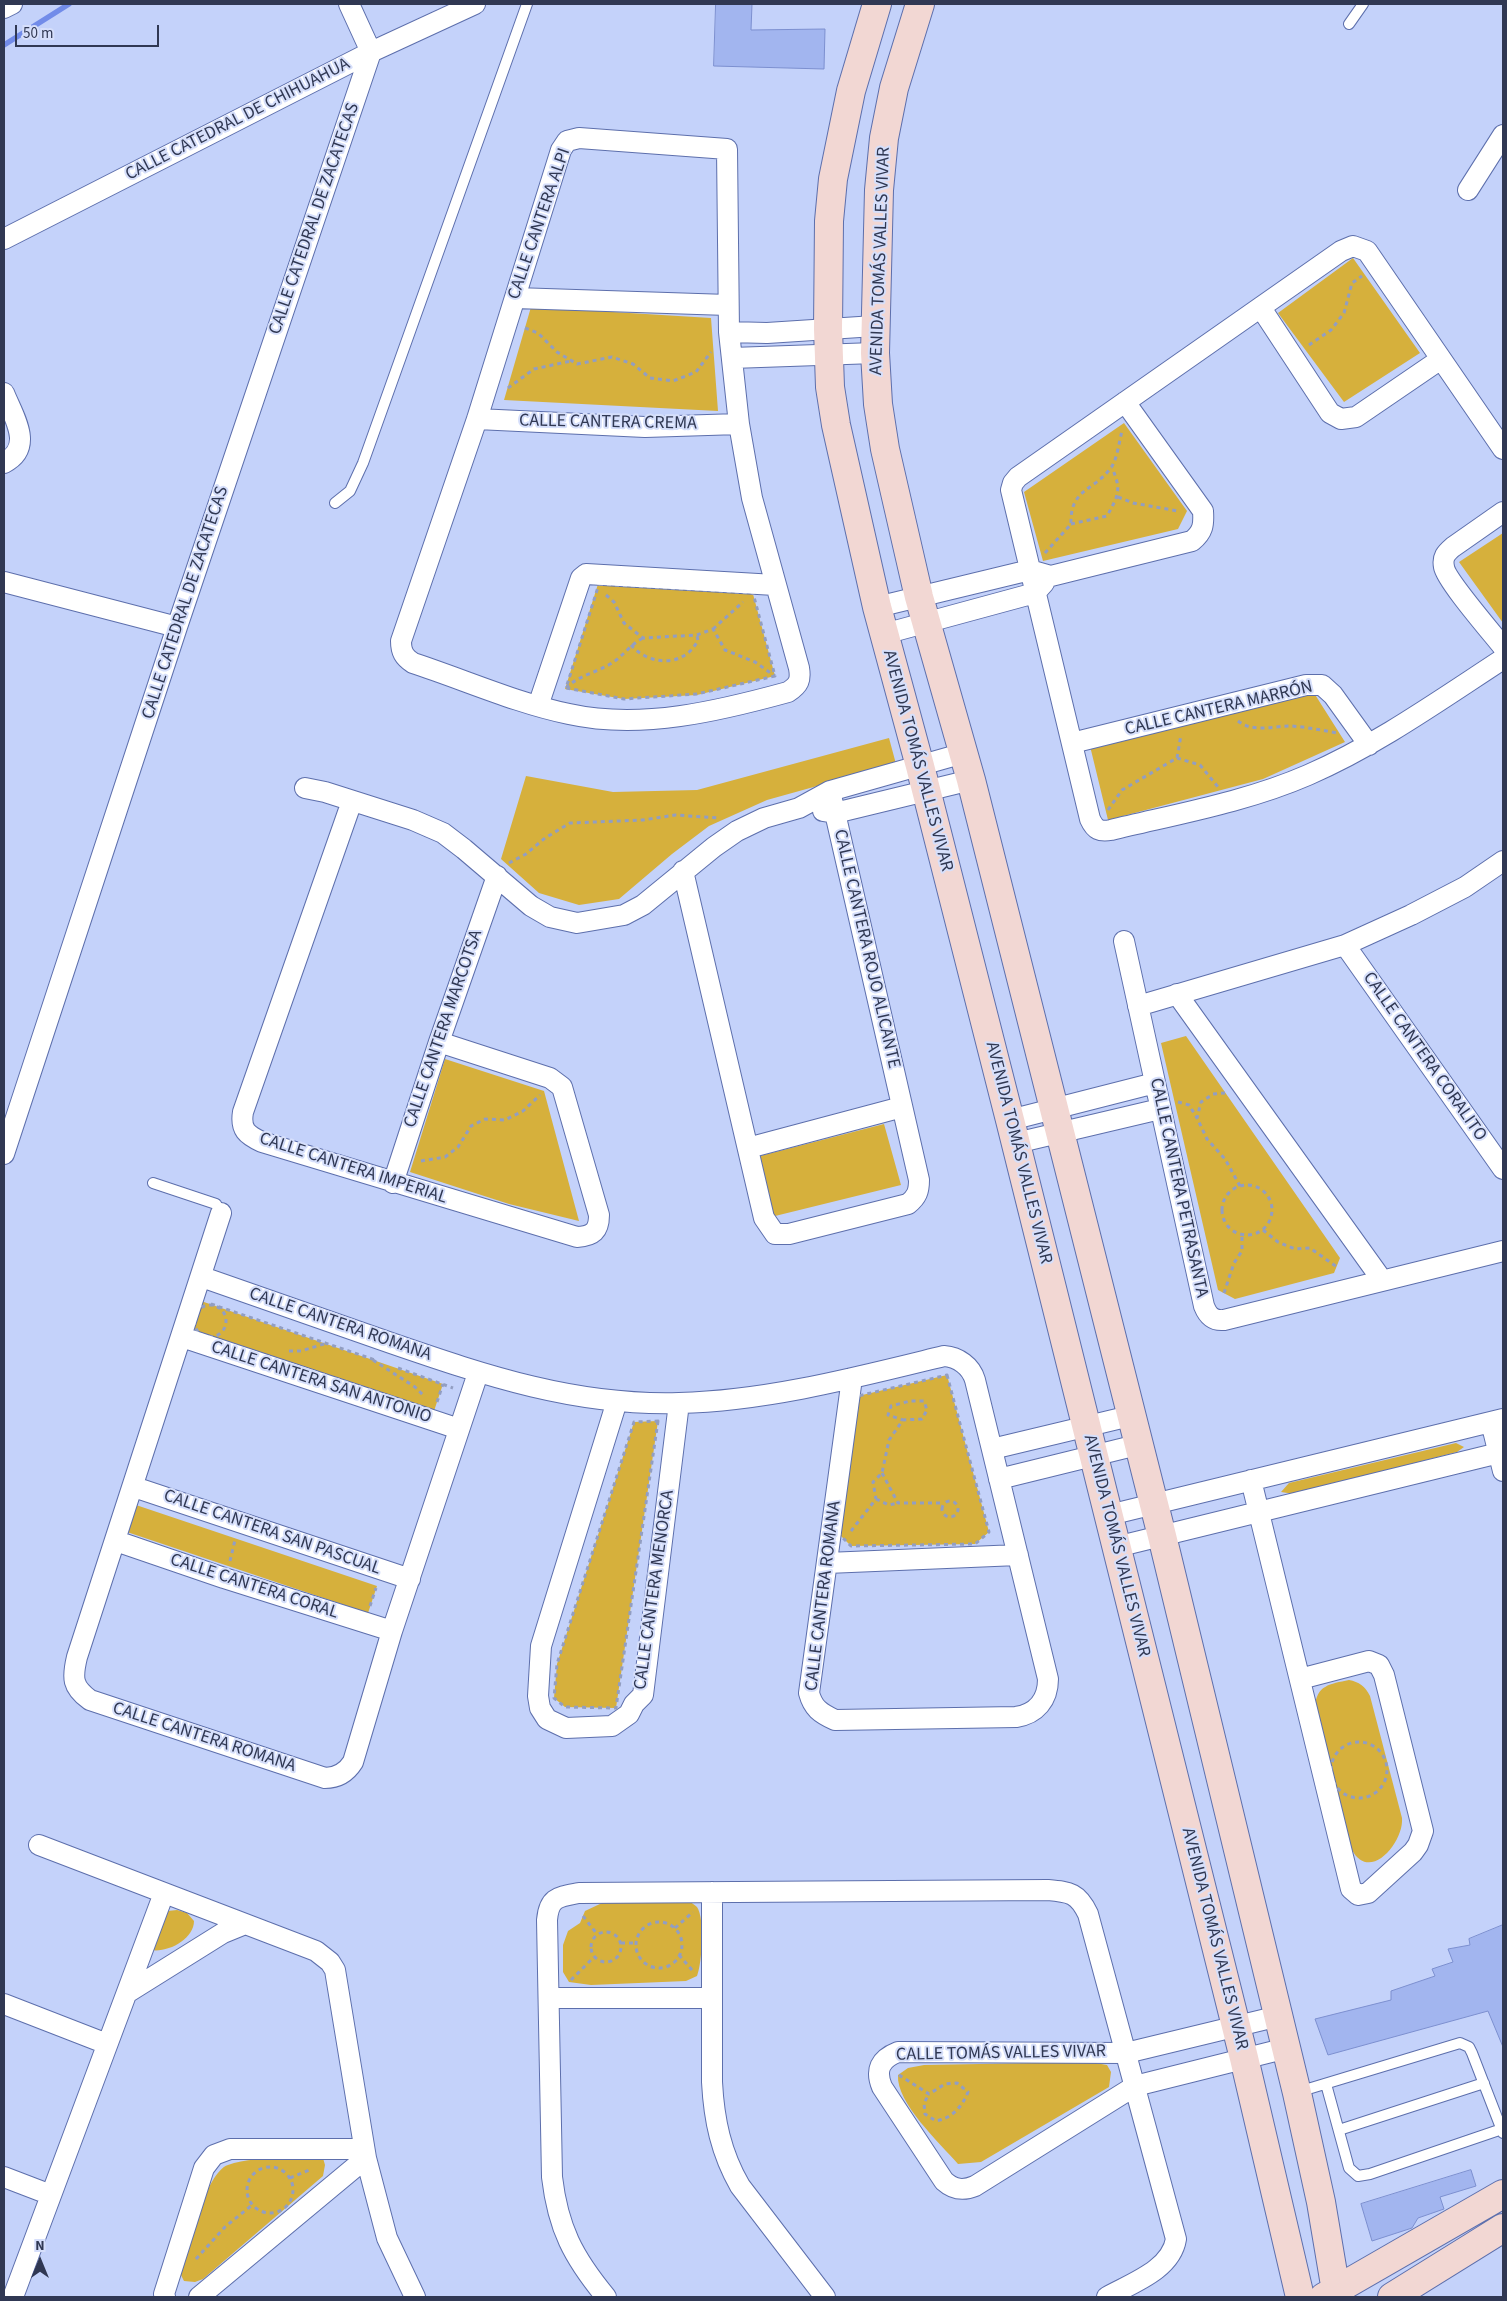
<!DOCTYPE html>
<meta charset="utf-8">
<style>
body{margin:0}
#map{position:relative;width:1507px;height:2301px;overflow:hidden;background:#c4d2fa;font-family:"Source Sans 3",sans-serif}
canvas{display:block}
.frame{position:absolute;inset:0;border:5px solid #303853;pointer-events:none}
.north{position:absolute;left:15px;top:2236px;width:50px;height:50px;-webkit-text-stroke:4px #d6dffb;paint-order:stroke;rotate:0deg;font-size:14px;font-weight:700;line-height:20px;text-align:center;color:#303853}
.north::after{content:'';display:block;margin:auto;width:18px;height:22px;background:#303853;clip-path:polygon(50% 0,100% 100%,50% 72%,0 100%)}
.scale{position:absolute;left:15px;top:25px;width:144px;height:22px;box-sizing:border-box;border:2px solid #303853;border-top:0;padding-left:6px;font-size:15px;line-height:18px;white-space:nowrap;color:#303853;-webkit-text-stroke:4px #d6dffb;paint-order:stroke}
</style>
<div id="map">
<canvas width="1507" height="2301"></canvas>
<div class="frame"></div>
<div class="north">N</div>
<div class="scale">50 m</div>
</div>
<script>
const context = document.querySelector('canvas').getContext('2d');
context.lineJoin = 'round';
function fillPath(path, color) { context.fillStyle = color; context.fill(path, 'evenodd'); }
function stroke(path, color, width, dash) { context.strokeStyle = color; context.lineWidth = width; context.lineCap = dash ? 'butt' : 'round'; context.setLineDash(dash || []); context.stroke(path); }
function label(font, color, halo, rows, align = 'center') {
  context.font = font + ' "Source Sans 3",sans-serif'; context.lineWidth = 4; context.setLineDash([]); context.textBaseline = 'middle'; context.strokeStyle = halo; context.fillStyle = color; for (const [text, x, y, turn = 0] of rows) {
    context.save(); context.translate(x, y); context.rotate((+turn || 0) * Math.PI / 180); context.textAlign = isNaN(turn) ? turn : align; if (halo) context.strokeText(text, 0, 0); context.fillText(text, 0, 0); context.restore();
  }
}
const green = new Path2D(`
 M1353,258L1420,353L1344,402L1278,313Z
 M531,307L711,318L718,411L504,400Z
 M1124,423L1187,511L1178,529L1043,561L1024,492Z
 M1503,533V623L1459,562Z
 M598,584L753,594L775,676L697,695L624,699L565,689Z
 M1314,693L1345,742L1263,779L1108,820L1090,746Z
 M889,738L896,764L767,800L709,826L672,854L619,899L579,905L539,893L501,859L526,776L613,792L697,790Z
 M1186,1036L1340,1258L1334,1273L1235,1299L1218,1290L1161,1043Z
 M445,1059L544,1091L579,1221L509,1204L410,1172Z
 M884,1124L901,1185L771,1217L756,1157Z
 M201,1301L443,1384L433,1414L190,1331Z
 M947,1375L989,1532L975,1544L851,1546L837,1532L858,1396Z
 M658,1421L616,1708L565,1707L554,1698L557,1664L634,1422Z
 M1456,1443L1464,1447L1457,1452L1294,1494L1281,1492L1289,1483Z
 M133,1504L377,1586L368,1613L124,1531Z
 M1349,1680C1359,1682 1365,1686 1370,1696L1402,1818C1404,1842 1370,1883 1352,1850L1315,1708C1316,1685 1330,1684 1349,1680Z
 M690,1902C693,1904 695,1905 697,1907C705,1918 702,1964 697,1976L686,1981L591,1985L569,1982L563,1972V1945L568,1931L580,1923L585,1911L602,1903Z
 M177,1910L187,1913L194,1921C194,1939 168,1953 151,1950L168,1911Z
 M1090,2062L1107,2065L1111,2072L1109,2087L981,2162L958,2164C940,2143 896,2103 898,2075L908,2068L924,2065Z
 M285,2157L323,2158L325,2165L323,2176L203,2279L195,2282L184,2281L179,2271C187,2249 206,2172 228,2165C243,2159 268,2159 285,2157Z`);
const stream = new Path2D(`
 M4,45L69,4`);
const building = new Path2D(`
 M716,4H752L751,30L825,29L824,69L714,66Z
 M1503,1925V2047L1488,2011L1328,2055L1315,2019L1391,2000V1991L1435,1976L1432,1969L1453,1962L1448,1949L1470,1945L1469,1939Z
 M1471,2170L1476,2186L1440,2197L1444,2209L1418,2218L1412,2228L1372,2241L1361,2204Z`);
const path = new Path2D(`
 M525,328L538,333L557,352L577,364L612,357L633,364L650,378L673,381L696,372L711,352
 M1309,345L1331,330L1344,313L1352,283L1362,276
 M508,388L534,369L571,361
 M1118,497L1133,503L1178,511
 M1071,524L1107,516C1118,496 1122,490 1112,468
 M1045,553L1071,524C1070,489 1092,492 1110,469C1117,461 1119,442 1122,431
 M599,584L753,593L775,676L697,694L624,699L566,688Z
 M606,595L614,602L624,623L643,638L697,635L713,629L725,650L755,662L775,676
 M713,629L743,602
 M631,645C645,661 670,667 688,653C692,650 695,645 698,641L697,635
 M566,688C579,675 596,673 612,663C623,656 631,644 643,638
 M1238,721C1253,733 1273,726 1291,726C1306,727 1321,730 1337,733
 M1177,758L1200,765L1218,787
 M1108,810L1122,790L1177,758L1181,735
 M509,863L526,854L545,838L570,823L643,820L675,815L720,818
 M1225,1093L1213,1094L1201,1102L1197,1118L1207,1139L1225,1159L1240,1186
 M1178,1102L1189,1105L1197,1118
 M421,1161L445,1157L458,1147L471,1126L485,1119L505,1120L523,1111L540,1095
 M1222 1210a25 25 0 1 1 50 0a25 25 0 1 1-50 0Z
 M1263,1230L1278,1242L1295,1249L1310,1248L1337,1267
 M1224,1293L1234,1263L1242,1251V1235
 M211,1304L375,1360
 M194 1321a16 16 0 1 1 32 0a16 16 0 1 1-32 0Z
 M289,1351H301L324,1344
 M373,1360L415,1387L425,1397
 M398,1368L453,1388
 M947,1375L989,1532L975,1544L851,1546L837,1532L858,1396Z
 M437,1402L443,1384
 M658,1421L616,1708L565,1707L554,1698L557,1664L634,1422Z
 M882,1473L898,1503H944
 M876,1499L889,1505L898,1503
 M942 1509a8 8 0 1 1 16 0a8 8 0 1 1-16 0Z
 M851,1531L876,1499L873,1482L882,1473L889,1440L903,1420L922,1419L927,1410L924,1401H910L891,1406L888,1415L903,1420
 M230,1561L235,1540
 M370,1606L376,1588
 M1331 1770a28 28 0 1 1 56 0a28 28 0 1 1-56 0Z
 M583,1916L597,1934
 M636 1945a23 23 0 1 1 46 0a23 23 0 1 1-46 0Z
 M675,1928L693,1912
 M591 1947a15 15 0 1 1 30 0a15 15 0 1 1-30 0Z
 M621,1943H636
 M679,1955L692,1970
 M571,1980L594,1957
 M899,2075L929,2094L945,2084L957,2083L968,2092C962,2107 952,2118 936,2121L925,2114L924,2103L929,2094
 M247 2190a23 23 0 1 1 46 0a23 23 0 1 1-46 0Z
 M290,2178L312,2169
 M196,2259L225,2227L252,2205`);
const lane = new Path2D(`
 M1349,24L1363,4
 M335,503L350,491L363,463L527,4
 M153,1183L216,1204L221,1213
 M1326,2084L1349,2168L1358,2176L1370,2174L1502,2129
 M1298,2092L1460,2043L1469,2047L1472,2053L1503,2133
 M1339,2130L1484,2083`);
const street = new Path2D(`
 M4,8L12,4
 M579,138L727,149L729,332L739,424L752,498L799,668C801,680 799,685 788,692C719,711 641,730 569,714C516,703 465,680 413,663C404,657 401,652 401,641L477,419L561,150L567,141Z
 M1468,190L1503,135
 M4,239L371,52L475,4
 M515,298L728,305
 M1261,308L1330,413L1341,419L1356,417L1441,359
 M729,332L767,333L875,326
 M732,358L875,353
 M4,393C13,416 35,447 4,463
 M477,419L645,427L739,424
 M1503,449L1367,251L1353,246L1341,251L1018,477L1013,483L1011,490L1090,819C1095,830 1100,832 1111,830C1177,814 1246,802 1308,775C1377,745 1440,700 1503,659
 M1503,512L1453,547C1446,553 1442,557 1444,567C1446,580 1492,633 1503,647
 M4,582L177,627
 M877,607L1030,570L1051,576L1192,541C1203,532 1204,525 1203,511L1125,402
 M884,634L1035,593L1044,583
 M538,706L581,578L586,574L775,585
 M1072,743L1306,685H1322L1333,695L1369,745
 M305,788L325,792L413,820L443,833L464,849L531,906L550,917L577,923L624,915L643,905L714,847L737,831L764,818L799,808L830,791L964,753
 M352,801L243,1112C240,1130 247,1135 262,1142L577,1237C593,1236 599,1231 599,1215L562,1087L550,1078L439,1042
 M823,811L835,813L971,780
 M683,871L764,1218L775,1234H789L908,1204C917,1197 919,1191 919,1180L830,791
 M1124,941L1204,1306C1208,1316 1213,1321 1224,1320L1503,1251
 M1345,945L1503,1169
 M1177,994L1382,1280
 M1138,1006L1345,945L1411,915L1465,887L1503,861
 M1010,1120L1155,1083
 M1016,1143L1160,1109
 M748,1148L902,1107
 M4,1154L177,627L371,52L349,4
 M393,1183L439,1042L497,876
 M221,1213L77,1657C72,1678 72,1687 90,1700L325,1778C337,1778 346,1773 353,1762L392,1631L478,1373
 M202,1277C265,1299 328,1321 391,1343C487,1376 576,1406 679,1403C767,1401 858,1377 944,1356C958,1357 971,1366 975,1380L1048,1679C1048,1700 1036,1714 1016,1717L835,1720C820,1713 813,1708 809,1693L852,1378
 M182,1337L459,1429
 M617,1401L541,1646L538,1696L540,1708L547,1719L566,1728L612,1726L629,1714L634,1704L643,1695L679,1403
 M1491,1422L1503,1471
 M992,1449L1130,1416
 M999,1479L1137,1445
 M1251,1480L1351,1889L1358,1895L1368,1893L1413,1852L1418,1845L1423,1831L1384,1675L1379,1665L1369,1661L1300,1679
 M134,1487L410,1579
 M1109,1515L1503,1419
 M116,1541L224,1578L392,1631
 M1116,1547L1503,1452
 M827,1563L1018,1555
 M39,1845L316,1951L330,1962L335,1970L366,2158L387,2238L415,2297
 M712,1892V2082C714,2120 721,2153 740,2186L825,2297
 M127,1993L223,1933L245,1924
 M549,1998H712
 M4,2004L107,2044
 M1279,2016L1126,2053L898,2052C880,2059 875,2070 882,2087L944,2181C954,2190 963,2191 975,2186L1135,2086L1287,2048
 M4,2177L51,2195
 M13,2297L164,1893
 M165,2297L164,2294L204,2168L214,2155L230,2149H364
 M199,2297L366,2158
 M606,2297C573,2257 558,2228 552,2177L547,1920C549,1897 558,1897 579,1893L1048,1890C1070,1892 1078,1893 1088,1914L1176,2239C1171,2270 1132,2283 1107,2297`);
const secondary = new Path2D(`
 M877,4L851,91L833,179L829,221L828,329L830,387L836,425L877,607L920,766L1010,1120L1244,2058L1300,2297
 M920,4L894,88L884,138L879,190L875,353L878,404L885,449L919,597L971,780L1162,1536L1297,2093L1321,2202L1337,2297
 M1324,2297L1503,2194
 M1392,2297L1503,2228`);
const streetNames = [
 ["CALLE CATEDRAL DE CHIHUAHUA",238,120,-27],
 ["CALLE CATEDRAL DE ZACATECAS",315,219,-71],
 ["CALLE CANTERA ALPI",540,224,-71],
 ["AVENIDA TOMÁS VALLES VIVAR",881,261,-88],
 ["CALLE CANTERA CREMA",608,423,1],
 ["CALLE CATEDRAL DE ZACATECAS",186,603,-72],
 ["CALLE CANTERA MARRÓN",1219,709,-13],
 ["AVENIDA TOMÁS VALLES VIVAR",917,761,75],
 ["CALLE CANTERA ROJO ALICANTE",866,949,77],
 ["CALLE CANTERA MARCOTSA",444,1029,-71],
 ["CALLE CANTERA CORALITO",1424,1057,55],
 ["AVENIDA TOMÁS VALLES VIVAR",1018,1153,76],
 ["CALLE CANTERA IMPERIAL",353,1169,18],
 ["CALLE CANTERA PETRASANTA",1178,1188,78],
 ["CALLE CANTERA ROMANA",340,1325,19],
 ["CALLE CANTERA SAN ANTONIO",321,1383,18],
 ["CALLE CANTERA SAN PASCUAL",272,1533,19],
 ["AVENIDA TOMÁS VALLES VIVAR",1116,1546,76],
 ["CALLE CANTERA CORAL",254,1587,18],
 ["CALLE CANTERA MENORCA",655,1590,-82],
 ["CALLE CANTERA ROMANA",824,1596,-83],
 ["CALLE CANTERA ROMANA",204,1738,18],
 ["AVENIDA TOMÁS VALLES VIVAR",1214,1939,76],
 ["CALLE TOMÁS VALLES VIVAR",1001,2054,-1]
];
fillPath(green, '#d6b03c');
stroke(stream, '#728ce9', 5.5);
fillPath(building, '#a2b5ef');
stroke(building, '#7c8fcf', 1);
stroke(lane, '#5d6fac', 12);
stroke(street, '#5d6fac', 22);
stroke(secondary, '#5d6fac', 30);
stroke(path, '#929ec2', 3, [4, 4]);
stroke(lane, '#fff', 10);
stroke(street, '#fff', 20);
stroke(secondary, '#f2d7d3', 28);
label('18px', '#303853', '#d6dffb', streetNames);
</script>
